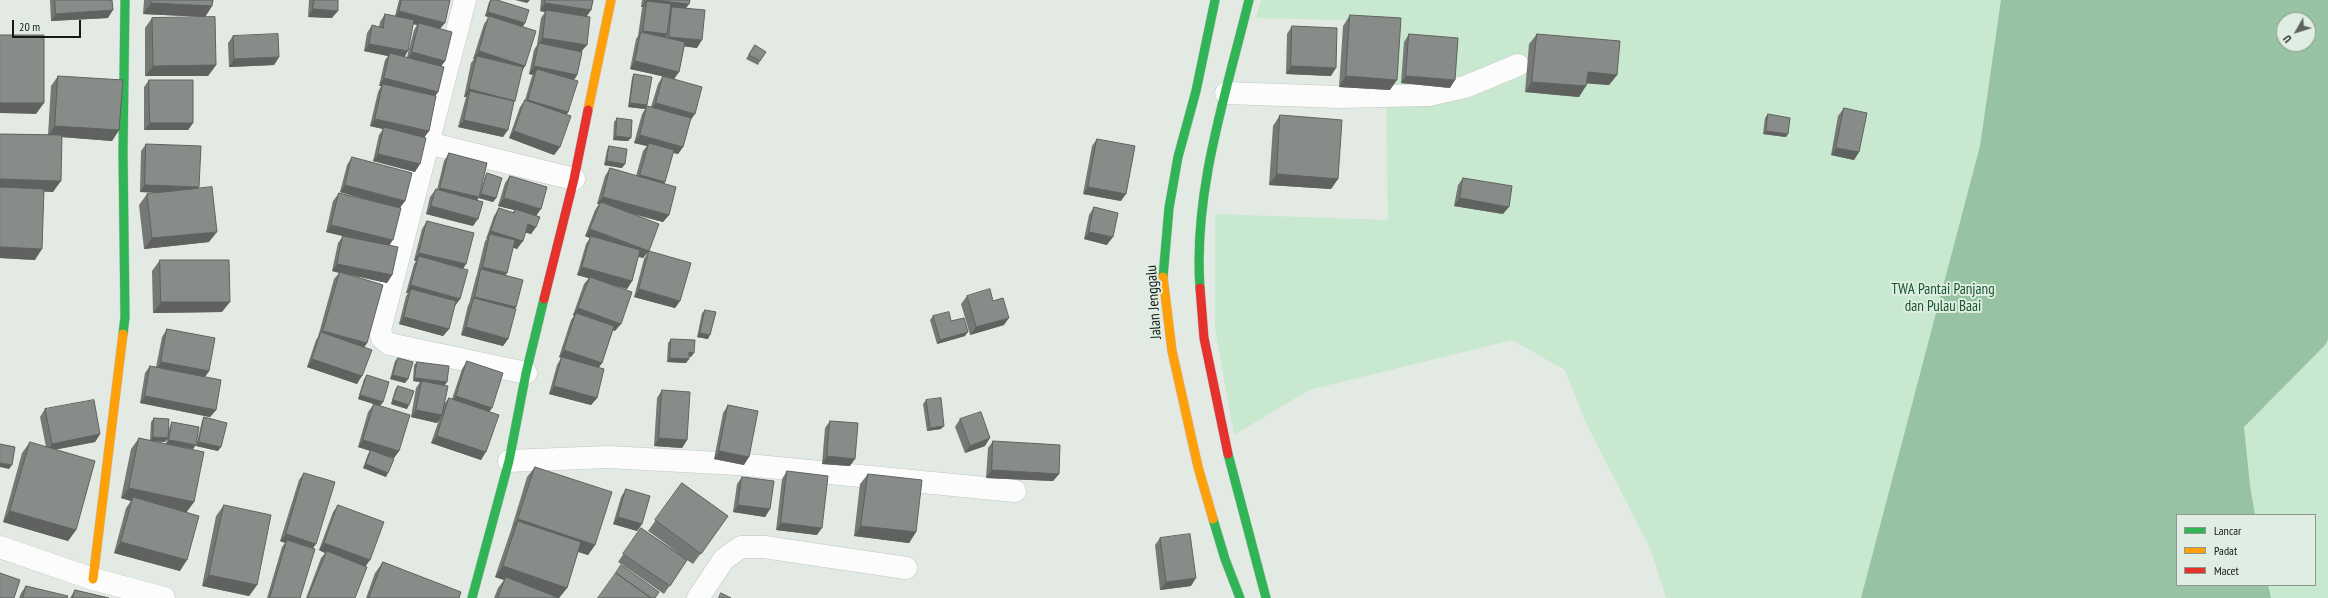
<!DOCTYPE html>
<style>
body{margin:0}
#map{position:relative;width:2328px;height:598px;overflow:hidden;background:#e3eae4;font-family:"PT Sans Narrow",sans-serif}
canvas{display:block}
.legend{position:absolute;left:2176px;top:514px;width:140px;height:72px;box-sizing:border-box;background:#e0ede2;border:1px solid #8f9890;margin:0;padding:5px 7px;list-style:none;font-size:12px;color:#151916}
.legend li{display:flex;align-items:center;gap:8px;height:20px}
.legend b{width:20px;border:1px solid #8f9890}
.north{position:absolute;left:2276px;top:12px;width:40px;height:40px;box-sizing:border-box;background:#e0ede2;border:1px solid #8f9890;border-radius:50%;rotate:231deg;font-size:11px;font-weight:700;line-height:16px;text-align:center;color:#151916}
.north::after{content:'';display:block;margin:auto;width:14px;height:18px;background:#5d625e;clip-path:polygon(50% 0,100% 100%,50% 72%,0 100%)}
.scale{position:absolute;left:12px;top:20px;width:69px;height:18px;box-sizing:border-box;border:2px solid #151916;border-top:0;padding-left:5px;font-size:12px;line-height:14px;white-space:nowrap;color:#151916;-webkit-text-stroke:3px #e0ede2;paint-order:stroke}
</style>
<div id="map">
<canvas width="2328" height="598"></canvas>
<ul class="legend">
<li><b style="height:5px;background:#30b455"></b>Lancar</li>
<li><b style="height:5px;background:#ff9f0a"></b>Padat</li>
<li><b style="height:5px;background:#e5322d"></b>Macet</li>
</ul>
<div class="north">U</div>
<div class="scale">20 m</div>
</div>
<script>
const context = document.querySelector('canvas').getContext('2d');
context.lineJoin = 'round';
function fillPath(path, color) { context.fillStyle = color; context.fill(path, 'evenodd'); }
function stroke(path, color, width, dash) { context.strokeStyle = color; context.lineWidth = width; context.lineCap = dash ? 'butt' : 'round'; context.setLineDash(dash || []); context.stroke(path); }
function label(font, color, halo, rows, align = 'center') {
  context.font = font + ' "PT Sans Narrow",sans-serif'; context.lineWidth = 4; context.setLineDash([]); context.textBaseline = 'middle'; context.strokeStyle = halo; context.fillStyle = color; for (const [text, x, y, turn = 0] of rows) {
    context.save(); context.translate(x, y); context.rotate((+turn || 0) * Math.PI / 180); context.textAlign = isNaN(turn) ? turn : align; if (halo) context.strokeText(text, 0, 0); context.fillText(text, 0, 0); context.restore();
  }
}
const green = new Path2D(`
 M1261,0H2328V598H1666L1651,550L1586,423L1565,370L1512,340L1309,390L1234,435L1215,328V214L1388,220L1385,21L1256,18ZM2284,20H2308V44H2284ZM2177,515H2315V585H2177Z`);
const water = new Path2D(`
 M2001,0H2328V339L2326,344L2244,427L2250,486L2255,515H2177V585H2268L2271,598H1861L1980,146ZM2284,20H2308V44H2284Z`);
const street = new Path2D(`
 M465,0L380,330L382,338L389,344L526,373
 M1226,93L1339,97L1429,95L1465,87L1518,65
 M428,143L574,179
 M509,461L608,457L737,464L1015,491
 M0,547L93,579L164,598
 M698,598L724,559L741,547H764L906,568`);
const fast = new Path2D(`
 M1163,277L1169,208L1178,157L1196,91L1215,0
 M1200,288C1193,191 1226,94 1249,0
 M123,334L125,317L123,152L125,0
 M1228,454L1266,598
 M1213,519L1225,559L1240,598
 M472,598L509,461L526,373L544,299`);
const slow = new Path2D(`
 M588,110L611,0
 M1163,277L1172,351L1198,467L1213,519
 M93,579L123,334`);
const jam = new Path2D(`
 M1200,288L1204,338L1228,454
 M544,299L574,179L588,110`);
const wall = new Path2D(`
 M50,0H112L108,18L51,21Z
 M144,0H213L212,6L205,17L143,14Z
 M309,0H338L332,18L308,17Z
 M399,0H450L440,29L445,61L441,66L438,92L435,96L429,131L424,137L415,172L373,161L379,135L383,129L370,126L378,92L381,86H379L385,60L388,56L364,51L367,33L372,25L379,27L380,22L385,14L395,16ZM413,24L417,25L414,30L407,57H405Z
 M491,0H497L525,23L523,27L525,66L522,71L514,102L503,137L458,127L466,97H464L471,63L474,59H473L484,24L489,17L485,16L489,2Z
 M541,0H593L591,10L587,16L582,52L577,75L574,80L568,112L567,114L560,147L554,155L509,138L520,107L525,100L532,76L533,75L529,74L534,50L537,45L541,18L545,12L540,11Z
 M642,0H690L686,8L697,48L684,46L679,72L674,79L690,121L683,147L678,154L673,153L664,183L669,215L663,222L629,213L649,251L643,258L638,257L632,281L627,289L608,284L615,331L613,330L602,363L599,367L597,398L591,405L549,394L557,365L561,358L559,357L571,320L574,316L573,315L584,284L589,278L577,275L586,244L590,238L585,236L595,210L599,204H597L605,176L610,168L636,176L643,151L647,146L634,143L642,114L647,106L651,107L658,84L663,76L630,69L636,39L638,36L642,8L643,7H641Z
 M1350,15L1390,90L1339,87L1343,26Z
 M152,18L216,65L208,76H145V28Z
 M1292,26L1331,76L1286,74L1287,34Z
 M1409,34L1450,88L1401,83L1404,42Z
 M1537,34L1617,75L1609,85L1587,83L1579,97L1525,92L1529,44Z
 M233,36L279,57L274,65L229,67L228,43Z
 M755,45L760,61L758,65L746,59Z
 M634,74L647,105L645,109L628,107L632,78Z
 M58,76L119,130L112,141L62,137L53,192L44,191L35,260L0,258V134L48,135L51,86Z
 M149,80L193,123L188,130H144V87Z
 M1844,108L1859,152L1854,160L1831,155L1838,116Z
 M1768,114L1786,137L1763,134L1765,118Z
 M1280,115L1338,179L1331,189L1269,185L1273,126Z
 M617,118L628,141L613,140L614,122Z
 M1097,139L1121,201L1083,194L1092,146Z
 M146,144L198,189L209,242L144,249L139,205L147,194L160,193L140,192L141,151Z
 M609,146L622,168L604,165L607,150Z
 M449,153L479,197L485,177L487,173L496,198L493,202L479,198L477,200L473,226L426,214L430,197L436,189L437,190L444,161Z
 M352,157L405,201L400,208L389,245L392,275L387,283L348,274L367,343L364,347L357,384L307,367L316,340L318,337L334,279L339,273L332,271L338,243L343,236L326,232L333,201L339,193L379,203L340,192L347,165Z
 M510,176L537,216L536,227L531,234L525,232L517,249L513,247L507,273L505,275L516,307L515,309L508,339L503,346L461,335L468,305L469,304L476,277L477,274L485,241L487,239H486L494,216L499,208L513,213L514,210L498,206L505,183Z
 M1463,178L1503,214L1454,206L1458,185Z
 M1094,207L1107,245L1084,239L1089,215Z
 M427,221L466,264L463,268L460,299L454,306L449,329L443,336L399,324L406,296L408,293H406L414,264L416,261L414,260L422,229Z
 M649,251L680,301L675,308L634,297L644,259Z
 M160,260L222,312L153,313L152,271Z
 M967,296L993,301L1004,325L970,335L961,304Z
 M705,310L708,339L697,337L702,313Z
 M933,316L951,321L965,336L937,344L930,320Z
 M167,329L209,371L205,377L216,410L210,417L140,403L145,373L150,366L156,367L162,337Z
 M671,339L691,357L689,356L686,363L667,362L668,343Z
 M398,358L408,379L405,383L390,379L395,361Z
 M467,361L492,408L489,411L481,460L431,443L439,420L437,423L411,417L416,388L420,382L413,381L414,365L417,362L447,382L444,385V404L449,398L452,399L462,369Z
 M367,375L383,402L380,406L358,399L364,379Z
 M398,386L407,409L391,404L395,390Z
 M662,390L687,440L682,448L654,446L657,398Z
 M926,400L941,429L927,431L923,404Z
 M374,404L399,451L394,458L386,456V477L363,468L368,454L370,451L358,447L368,412Z
 M728,405L744,465L714,459L723,413Z
 M45,409L100,434L95,442L54,450L76,530L68,541L3,522L22,453L30,442L46,447L40,417Z
 M204,417L218,451L196,446L202,421Z
 M154,418L168,434L170,426L172,422L193,449L166,444L167,439L165,442L153,441L194,502L186,512L180,571L114,553L126,508L131,501L121,498L131,449L139,438L150,441L151,422Z
 M960,419L985,446L965,453L955,427Z
 M830,421L850,466L822,464L825,428Z
 M993,441L1059,474L1053,481L986,478L988,448Z
 M535,467L595,545L588,555L578,552L567,588L559,598H494L498,588L504,580L495,577L511,530L527,477Z
 M787,471L817,535L776,530L782,479Z
 M304,473L313,548L300,598H267L282,547L285,543L280,541L299,480Z
 M868,474L916,532L909,543L854,536L860,484Z
 M742,477L770,509L765,517L733,512L737,484Z
 M682,483L728,516L693,564L687,560L664,594L618,562L641,528L680,554L648,531Z
 M626,489L642,524L637,531L613,524L621,497Z
 M224,505L257,585L249,596L202,586L216,516Z
 M338,505L370,560L365,566L355,598H306L321,558L325,553L319,550L333,512Z
 M1160,538L1191,586L1160,590L1155,545Z
 M383,562L459,598H366L375,573Z
 M26,586L67,598H19L21,593Z
 M75,590L109,598H70Z`);
const shadedWall = new Path2D(`
 M515,0H530L527,3Z
 M646,0H655L689,4L684,11L672,7L670,10L647,1L643,7H641Z
 M151,3L212,6L205,17L143,14Z
 M545,3L591,10L586,17L546,10L545,12L540,11Z
 M313,9L338,11L332,18L308,17Z
 M113,10L108,18L51,21L56,14Z
 M399,11L445,23L439,30L419,23L417,25L394,19Z
 M488,12L525,23L522,27L485,16Z
 M643,31L667,34L662,42L641,34Z
 M669,37L702,40L697,48L664,44Z
 M543,38L587,45L581,52L539,44Z
 M369,44L408,51L403,59L390,53L388,56L364,51Z
 M479,51L525,66L520,73L477,56L474,59H473Z
 M412,52L445,61L440,68L407,59Z
 M279,57L274,65L229,67L234,59Z
 M635,61L679,72L674,79L630,69Z
 M216,65L208,76H145L153,66Z
 M534,66L577,75L572,83L537,69L533,75L529,74Z
 M1291,66L1336,68L1331,76L1286,74Z
 M1588,72L1617,75L1609,85L1580,83Z
 M1346,76L1397,80L1390,90L1339,87Z
 M1406,76L1455,80L1450,88L1401,83Z
 M384,78L438,92L433,99L383,84L381,86H379Z
 M1532,82L1586,86L1579,97L1525,92Z
 M469,89L515,101L510,108L470,91L466,97H464Z
 M528,100L568,112L563,120L523,107Z
 M0,103H44L36,114L0,113Z
 M630,103L647,105L645,109L628,107Z
 M656,103L695,114L690,121L650,110Z
 M375,119L429,131L424,138L384,127L383,129L370,126Z
 M464,120L508,130L503,137L458,127Z
 M150,123H193L188,130H144Z
 M55,126L119,130L112,141L48,136Z
 M514,131L560,147L554,155L509,138Z
 M1766,131L1788,134L1786,137L1763,134Z
 M640,135L683,147L678,154L648,146L649,143L647,146L634,143Z
 M616,136L631,138L628,141L613,140Z
 M1836,148L1859,152L1854,160L1831,155Z
 M378,154L420,164L415,172L373,161Z
 M607,161L625,164L622,168L604,165Z
 M1277,174L1338,179L1331,189L1269,185Z
 M640,175L665,182L659,190L634,183Z
 M0,179L61,181L53,192L0,190Z
 M145,185L199,187L194,194L140,192Z
 M345,185L405,201L399,208L340,192Z
 M1088,187L1126,194L1121,201L1083,194Z
 M440,188L479,197L474,205L435,195Z
 M481,194L496,198L493,202L479,198Z
 M603,197L669,215L663,222L600,205L601,202L599,204H597Z
 M504,198L541,209L536,216L515,209L514,210L498,206Z
 M1460,198L1509,207L1503,214L1454,206Z
 M431,206L478,219L473,226L426,214Z
 M528,224L536,227L531,234L523,232Z
 M331,225L393,240L388,247L326,232Z
 M590,229L649,251L643,258L590,238L591,236L590,238L585,236Z
 M491,231L523,241L517,249L489,240L490,234L486,239Z
 M217,232L209,242L144,249L152,238Z
 M1089,232L1113,237L1107,245L1084,239Z
 M0,247L42,249L35,260L0,258Z
 M419,253L466,264L461,272L419,256L416,261L414,260Z
 M337,264L392,275L387,283L332,271Z
 M483,267L507,273L502,280L481,269Z
 M582,267L632,281L627,289L577,275Z
 M411,285L460,299L455,306L410,294L411,289L408,293H406Z
 M639,289L680,301L675,308L634,297Z
 M475,297L516,307L511,314L474,298Z
 M161,302H230L222,312L153,313Z
 M578,308L621,324L615,331L575,316L576,313L574,316L573,315Z
 M404,317L449,329L443,336L399,324Z
 M1009,318L1004,325L970,335L976,327Z
 M466,327L508,339L503,346L461,335Z
 M323,331L367,343L362,351L321,333Z
 M968,332L965,336L937,344L940,340Z
 M700,333L710,335L708,339L697,337Z
 M564,350L602,363L597,370L559,357Z
 M689,352L694,353L691,357L686,356Z
 M670,358L689,359L686,363L667,362Z
 M312,359L362,376L357,384L307,367Z
 M161,362L209,371L204,378L156,369Z
 M393,375L408,379L405,383L390,379Z
 M415,378L447,382L444,386L422,381L420,382L413,381Z
 M554,386L597,398L591,405L549,394Z
 M360,395L383,402L380,406L358,399Z
 M145,396L216,410L210,417L140,403Z
 M456,396L492,408L487,415L451,403Z
 M393,400L409,405L407,409L391,404Z
 M416,410L442,415L437,423L411,417Z
 M944,426L941,429L927,431L930,428Z
 M100,434L95,442L47,451L52,444Z
 M437,436L486,452L481,460L431,443Z
 M153,437L168,438L165,442L150,441Z
 M659,438L687,440L682,448L654,446Z
 M990,438L985,446L965,453L970,446Z
 M169,440L196,445L193,449L166,444Z
 M363,440L399,451L394,458L358,447Z
 M199,442L221,447L218,451L196,446Z
 M719,451L749,457L744,465L714,459Z
 M827,456L855,459L850,466L822,464Z
 M0,463L12,465L9,469L0,467Z
 M366,464L388,473L386,477L363,468Z
 M992,470L1059,474L1053,481L986,478Z
 M129,488L194,502L186,513L133,497L131,501L121,498Z
 M738,505L770,509L765,517L733,512Z
 M10,511L76,530L68,541L3,522Z
 M618,517L642,524L637,531L613,524Z
 M518,519L595,545L588,555L514,531L518,521L511,530Z
 M781,523L822,528L817,535L776,530Z
 M861,526L916,532L909,543L854,536Z
 M286,534L316,544L311,551L287,540L285,543L280,541Z
 M121,542L187,560L180,571L114,553Z
 M324,543L370,560L365,567L327,551L325,553L319,550Z
 M503,566L567,588L559,598L506,577L504,580L495,577Z
 M209,575L257,585L249,596L202,586Z
 M1196,578L1191,586L1160,590L1166,582Z`);
const building = new Path2D(`
 M55,0H112L113,10L56,14Z
 M151,0H213L212,6L151,3Z
 M314,0H338V11L313,9Z
 M402,0H450L445,23L399,11Z
 M491,0H497L529,10L525,23L488,12Z
 M545,0H593L591,10L545,3Z
 M655,0H690L689,4Z
 M647,1L671,4L667,34L643,31Z
 M672,7L705,10L702,40L669,37Z
 M546,10L590,17L587,45L543,38Z
 M385,14L414,20L408,51L369,44L372,25L383,28Z
 M1350,15L1401,18L1397,80L1346,76Z
 M489,16L536,31L525,66L479,51Z
 M215,17L216,65L153,66L152,18Z
 M419,23L452,32L445,61L412,52Z
 M1292,26L1337,28L1336,68L1291,66Z
 M641,32L685,42L679,72L635,61Z
 M278,34L279,57L234,59L233,36Z
 M1409,34L1458,38L1455,80L1406,76Z
 M1537,34L1620,41L1617,75L1588,72L1586,86L1532,82Z
 M0,35H44V103H0Z
 M539,43L582,52L577,75L534,66Z
 M755,45L766,52L760,61L749,55Z
 M390,53L444,67L438,92L384,78Z
 M477,56L523,67L515,101L469,89Z
 M537,69L578,81L568,112L528,100Z
 M634,74L652,77L647,105L630,103Z
 M58,76L123,80L119,130L55,126Z
 M663,76L702,87L695,114L656,103Z
 M149,80H193V123H150Z
 M383,84L436,96L429,131L375,119Z
 M470,91L514,101L508,130L464,120Z
 M525,100L571,116L560,147L514,131Z
 M647,106L691,118L683,147L640,135Z
 M1844,108L1867,113L1859,152L1836,148Z
 M1768,114L1790,118L1788,134L1766,131Z
 M1280,115L1342,120L1338,179L1277,174Z
 M617,118L632,120L631,138L616,136Z
 M384,127L426,138L420,164L378,154Z
 M0,134L62,135L61,181L0,179Z
 M1097,139L1135,146L1126,194L1088,187Z
 M649,143L674,150L665,182L640,175Z
 M146,144L201,146L199,187L145,185Z
 M609,146L627,149L625,164L607,161Z
 M449,153L487,163L479,197L440,188Z
 M352,157L412,173L405,201L345,185Z
 M610,168L676,187L669,215L603,197Z
 M487,173L502,178L496,198L481,194Z
 M510,176L547,187L541,209L504,198Z
 M1463,178L1512,186L1509,207L1460,198Z
 M0,187L44,189L42,249L0,247Z
 M212,187L217,232L152,238L147,194Z
 M436,189L483,202L478,219L431,206Z
 M339,193L401,208L393,240L331,225Z
 M601,202L659,224L649,251L590,229Z
 M1094,207L1118,213L1113,237L1089,232Z
 M499,208L514,213L515,209L540,217L536,227L528,224L523,241L491,231Z
 M427,221L474,233L466,264L419,253Z
 M490,234L515,240L507,273L483,267Z
 M343,236L398,247L392,275L337,264Z
 M591,236L640,250L632,281L582,267Z
 M649,251L691,263L680,301L639,289Z
 M419,256L468,270L460,299L411,285Z
 M160,260H229L230,302H161Z
 M481,269L523,280L516,307L475,297Z
 M340,272L383,285L367,343L323,331Z
 M590,277L632,292L621,324L578,308Z
 M411,289L456,301L449,329L404,317Z
 M990,289L993,301L1003,298L1009,318L976,327L967,296Z
 M474,298L516,309L508,339L466,327Z
 M705,310L716,312L710,335L700,333Z
 M949,312L951,321L964,318L968,332L940,340L933,316Z
 M576,313L614,326L602,363L564,350Z
 M167,329L215,338L209,371L161,362Z
 M321,332L372,350L362,376L312,359Z
 M671,339L695,340L694,353L689,352V359L670,358Z
 M562,357L604,369L597,398L554,386Z
 M398,358L413,362L408,379L393,375Z
 M467,361L503,373L492,408L456,396Z
 M417,362L449,366L447,382L415,378Z
 M150,366L221,380L216,410L145,396Z
 M367,375L389,382L383,402L360,395Z
 M422,381L448,386L442,415L416,410Z
 M398,386L414,391L409,405L393,400Z
 M662,390L690,392L687,440L659,438Z
 M449,398L499,415L486,452L437,436Z
 M941,398L944,426L930,428L926,400Z
 M94,400L100,434L52,444L45,409Z
 M374,404L410,415L399,451L363,440Z
 M728,405L758,411L749,457L719,451Z
 M981,412L990,438L970,446L960,419Z
 M204,417L227,423L221,447L199,442Z
 M154,418L169,419L168,438L153,437Z
 M830,421L858,423L855,459L827,456Z
 M172,422L199,427L196,445L169,440Z
 M139,438L204,452L194,502L129,488Z
 M993,441L1060,445L1059,474L992,470Z
 M30,442L95,461L76,530L10,511Z
 M0,444L15,447L12,465L0,463Z
 M371,450L394,459L388,473L366,464Z
 M535,467L612,492L595,545L518,519Z
 M787,471L828,476L822,528L781,523Z
 M304,473L335,482L316,544L286,534Z
 M868,474L922,480L916,532L861,526Z
 M742,477L774,481L770,509L738,505Z
 M682,483L728,516L701,554L655,520Z
 M626,489L650,496L642,524L618,517Z
 M133,497L199,516L187,560L121,542Z
 M224,505L271,515L257,585L209,575Z
 M338,505L384,522L370,560L324,543Z
 M518,521L581,542L567,588L503,566Z
 M641,528L687,560L670,586L623,554Z
 M1190,534L1196,578L1166,582L1160,538Z
 M287,540L315,549L300,598H270Z
 M327,551L367,567L355,598H308Z
 M383,562L461,592L459,598H369Z
 M621,565L659,592L655,598H651L616,573Z
 M0,573L20,580L14,598H0Z
 M616,573L651,598H598Z
 M506,577L559,598H498Z
 M26,586L68,596L67,598H23Z
 M75,590L109,598H73Z
 M721,593L731,598H719Z`);
const parkNames = [
 ["TWA Pantai Panjang",1943,290],
 ["dan Pulau Baai",1943,307]
];
const streetNames = [
 ["Jalan Jenggalu",1154,302,-94]
];
fillPath(green, '#c8e8cf');
fillPath(water, '#97c3a2');
stroke(street, '#c0c6c2', 23);
stroke(fast, '#c0c6c2', 10);
stroke(slow, '#c0c6c2', 10);
stroke(jam, '#c0c6c2', 10);
stroke(street, '#fbfcfb', 22);
stroke(fast, '#30b455', 9);
stroke(slow, '#ff9f0a', 9);
stroke(jam, '#e5322d', 9);
fillPath(wall, '#757875');
fillPath(shadedWall, '#5f625f');
fillPath(building, '#888c88');
stroke(building, '#5f625f', 1);
label('15px', '#15572d', '#e0ede2', parkNames);
label('15px', '#151916', '#e0ede2', streetNames);
</script>
